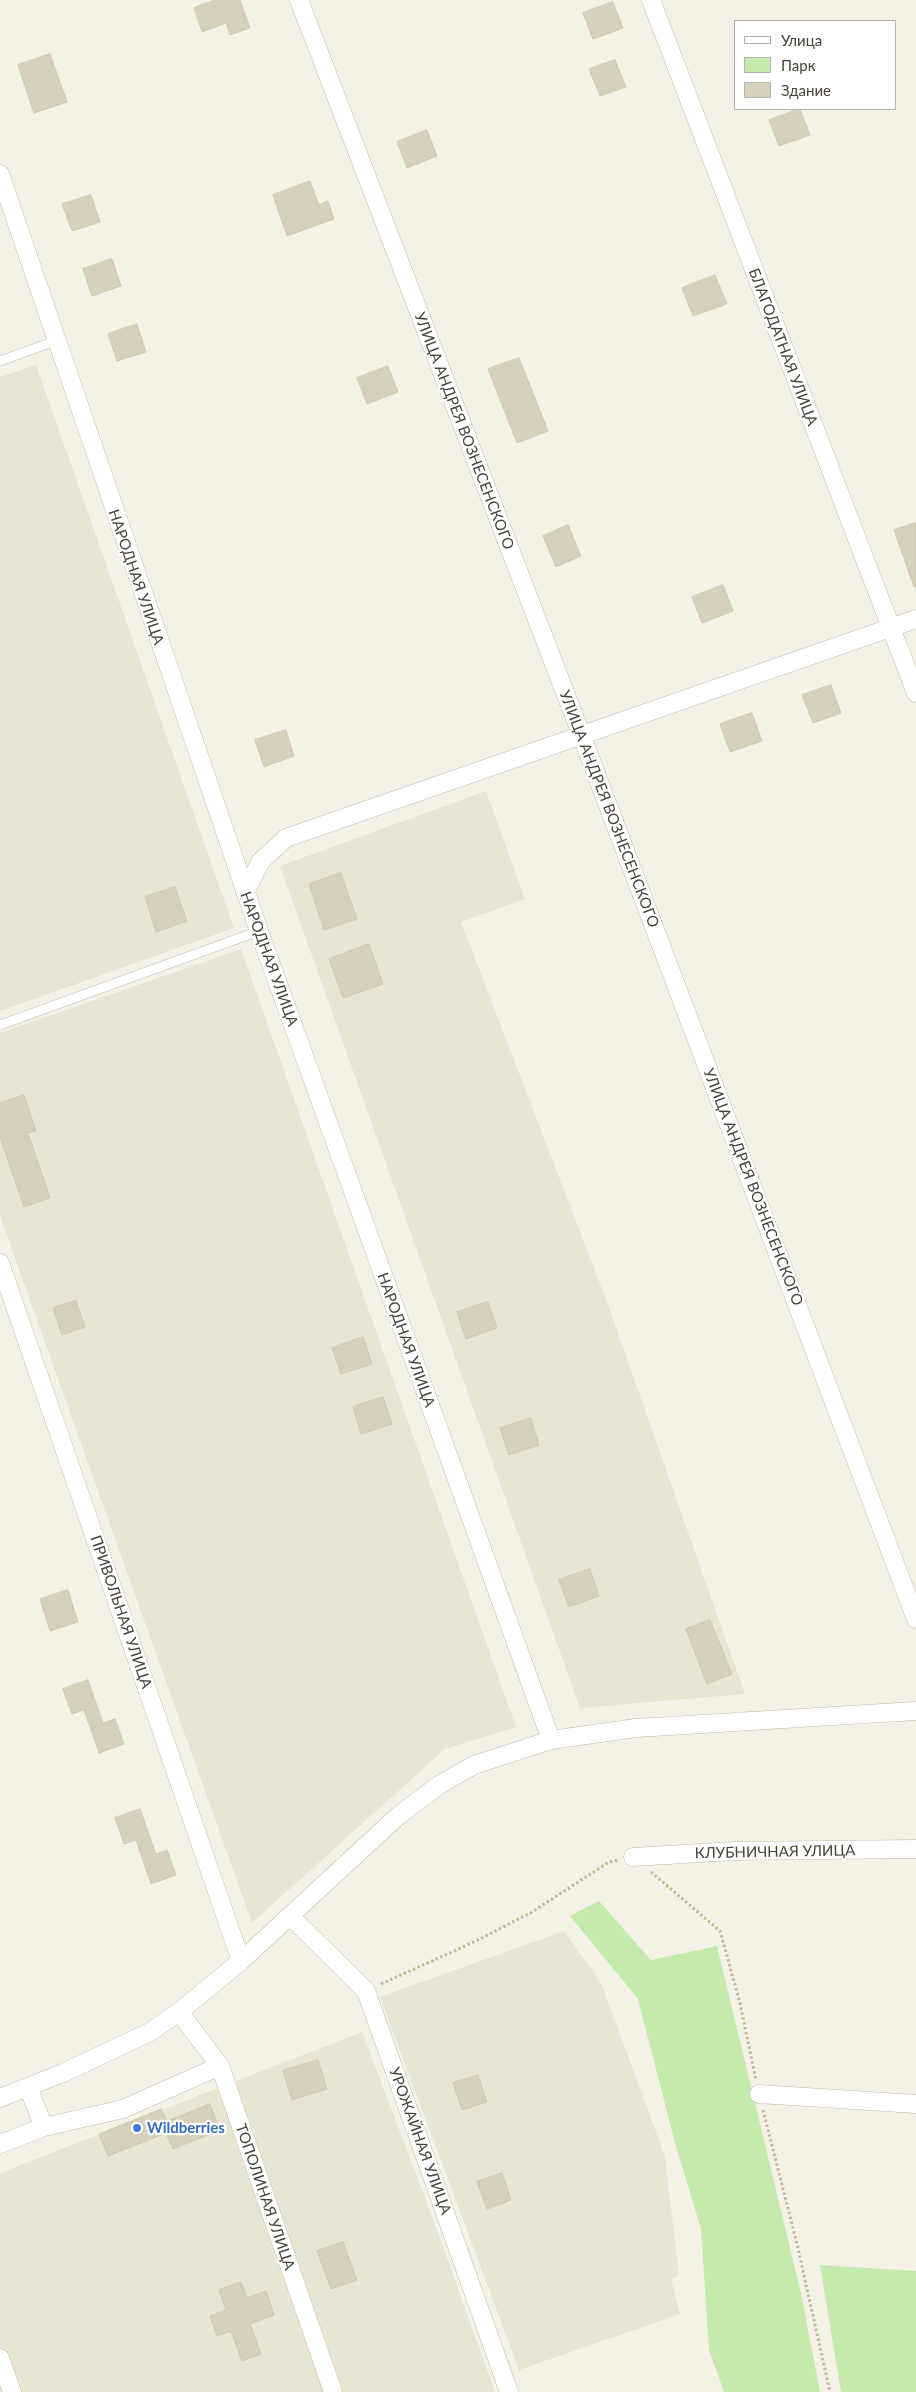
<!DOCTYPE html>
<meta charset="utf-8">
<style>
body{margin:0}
#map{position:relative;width:916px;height:2392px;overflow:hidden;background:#f4f2e7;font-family:Lato,sans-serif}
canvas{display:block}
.legend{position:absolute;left:734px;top:20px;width:162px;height:90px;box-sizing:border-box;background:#fff;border:1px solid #b5b4af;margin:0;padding:6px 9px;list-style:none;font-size:15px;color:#474336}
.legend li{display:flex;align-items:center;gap:10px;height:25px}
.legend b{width:25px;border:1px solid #b5b4af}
</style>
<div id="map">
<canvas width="916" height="2392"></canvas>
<ul class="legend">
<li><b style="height:6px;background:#fff"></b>Улица</li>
<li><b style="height:14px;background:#c5eaae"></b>Парк</li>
<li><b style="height:14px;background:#d6d0bc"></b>Здание</li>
</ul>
</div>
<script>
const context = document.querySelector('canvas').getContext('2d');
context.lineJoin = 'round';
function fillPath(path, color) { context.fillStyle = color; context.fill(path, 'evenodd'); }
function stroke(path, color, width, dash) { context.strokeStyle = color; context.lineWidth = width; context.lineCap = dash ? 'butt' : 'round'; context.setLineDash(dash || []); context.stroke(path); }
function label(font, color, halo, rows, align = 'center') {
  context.font = font + ' Lato,sans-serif'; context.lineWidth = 4.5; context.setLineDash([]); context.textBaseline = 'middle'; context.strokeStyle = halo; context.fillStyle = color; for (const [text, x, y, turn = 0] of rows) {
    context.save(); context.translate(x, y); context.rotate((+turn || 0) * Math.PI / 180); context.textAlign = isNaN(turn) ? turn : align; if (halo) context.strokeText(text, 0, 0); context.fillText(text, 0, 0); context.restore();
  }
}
const residential = new Path2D(`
 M36,365L234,928L0,1011V377Z
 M486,791L525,899L461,922L607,1302L745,1694L580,1708L280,866Z
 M241,949L516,1727L445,1749L252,1923L0,1216V1033Z
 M564,1931L601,1983L665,2156L679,2276L671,2279L680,2314L519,2370L380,1997Z
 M362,2032L429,2208L495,2392H0V2173Z`);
const green = new Path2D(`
 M599,1901L651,1960L717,1946L801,2293L820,2392H724L709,2350L701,2229L675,2143L638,1999L570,1916Z
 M820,2265L916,2271V2392H841Z`);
const building = new Path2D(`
 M215,0H240L250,28L230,35L226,23L202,32L194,8Z
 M613,2L623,28L593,39L583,13Z
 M50,54L67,102L34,113L18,65Z
 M615,60L626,87L600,96L589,69Z
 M800,109L810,135L779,146L769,120Z
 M427,130L437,156L407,168L397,142Z
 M310,181L319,205L328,201L334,219L287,236L273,195Z
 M91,195L100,222L72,231L62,204Z
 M112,259L121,286L92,296L83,269Z
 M715,275L727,304L693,316L682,288Z
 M137,324L146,352L117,361L108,334Z
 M519,358L548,431L517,443L488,369Z
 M388,366L398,392L367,404L357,378Z
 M916,523V587H914L894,530Z
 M568,525L581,556L556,567L543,536Z
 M723,585L733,611L702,623L692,597Z
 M831,685L841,713L813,723L802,695Z
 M752,713L762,741L730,752L720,724Z
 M286,730L294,756L264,767L255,740Z
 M341,873L357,919L324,930L309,884Z
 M175,887L187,921L156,932L145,897Z
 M369,944L383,984L343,998L329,959Z
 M24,1095L36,1131L28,1133L50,1198L24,1207L0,1137V1103Z
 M76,1301L85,1327L62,1335L53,1308Z
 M488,1302L497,1328L466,1339L457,1312Z
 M363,1337L372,1364L341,1374L332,1348Z
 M383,1397L392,1424L361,1434L353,1407Z
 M531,1418L539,1445L509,1455L500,1428Z
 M590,1569L599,1596L569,1607L559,1580Z
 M68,1590L78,1622L50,1631L40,1599Z
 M710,1620L732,1674L707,1684L686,1629Z
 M88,1680L103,1723L115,1719L124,1744L99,1753L84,1710L72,1714L63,1689Z
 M140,1809L156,1854L167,1850L176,1875L151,1884L136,1840L124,1844L115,1818Z
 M318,2060L327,2089L292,2100L283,2071Z
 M478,2075L487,2102L462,2110L453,2083Z
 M210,2104L220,2130L173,2149L166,2133L108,2156L99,2134L161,2109L167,2121Z
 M502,2173L511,2200L487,2209L477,2182Z
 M343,2242L357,2280L331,2289L317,2251Z
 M241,2282L247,2298L266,2291L274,2315L250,2324L261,2354L242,2361L231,2331L217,2336L210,2316L226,2310L219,2290Z`);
const path = new Path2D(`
 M651,1872L720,1931L740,2003L756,2080
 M381,1984L476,1941L532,1912L609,1862L618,1860
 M763,2110L797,2244L830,2392`);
const lane = new Path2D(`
 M0,361L55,341
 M0,1025L259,931`);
const street = new Path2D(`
 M299,0L581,734L916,1619
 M651,0L916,693
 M0,174L259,931L551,1740
 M245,892L261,861L286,838L916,619
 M0,1263L241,1961
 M633,1857L735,1851L916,1849
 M290,1916L366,1991L509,2392
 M179,2012L220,2066L333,2392
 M28,2087L44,2127
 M759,2094L916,2104
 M0,2098L63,2073L150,2032L179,2012L241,1961L398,1816L439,1785L474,1765L551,1740L636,1728L916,1711
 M0,2144L44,2127L123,2109L220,2066
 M0,2358L12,2392`);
const markers = [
 [137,2128,5,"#3f7fe0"]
];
const streetNames = [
 ["БЛАГОДАТНАЯ УЛИЦА",783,347,69],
 ["УЛИЦА АНДРЕЯ ВОЗНЕСЕНСКОГО",464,431,69],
 ["НАРОДНАЯ УЛИЦА",136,577,71],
 ["УЛИЦА АНДРЕЯ ВОЗНЕСЕНСКОГО",609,809,69],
 ["НАРОДНАЯ УЛИЦА",269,959,70],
 ["УЛИЦА АНДРЕЯ ВОЗНЕСЕНСКОГО",753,1187,69],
 ["НАРОДНАЯ УЛИЦА",406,1340,70],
 ["ПРИВОЛЬНАЯ УЛИЦА",121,1612,71],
 ["КЛУБНИЧНАЯ УЛИЦА",775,1852,-1],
 ["УРОЖАЙНАЯ УЛИЦА",420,2141,70],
 ["ТОПОЛИНАЯ УЛИЦА",265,2197,71]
];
const shopNames = [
 ["Wildberries",147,2128]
];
fillPath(residential, '#e8e5d5');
fillPath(green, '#c5eaae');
fillPath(building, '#d6d0bc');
stroke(building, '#d1c9af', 1);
stroke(lane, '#c0bca9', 10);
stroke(street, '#c0bca9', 19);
stroke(path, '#c2bb9a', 3, [2.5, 2.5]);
stroke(lane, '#fff', 9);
stroke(street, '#fff', 18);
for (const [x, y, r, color] of markers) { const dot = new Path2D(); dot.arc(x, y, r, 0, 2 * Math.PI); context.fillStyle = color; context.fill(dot); stroke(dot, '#fff', 2); }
label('15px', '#474336', '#fff', streetNames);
label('bold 15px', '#366cbe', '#fff', shopNames, 'left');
</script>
